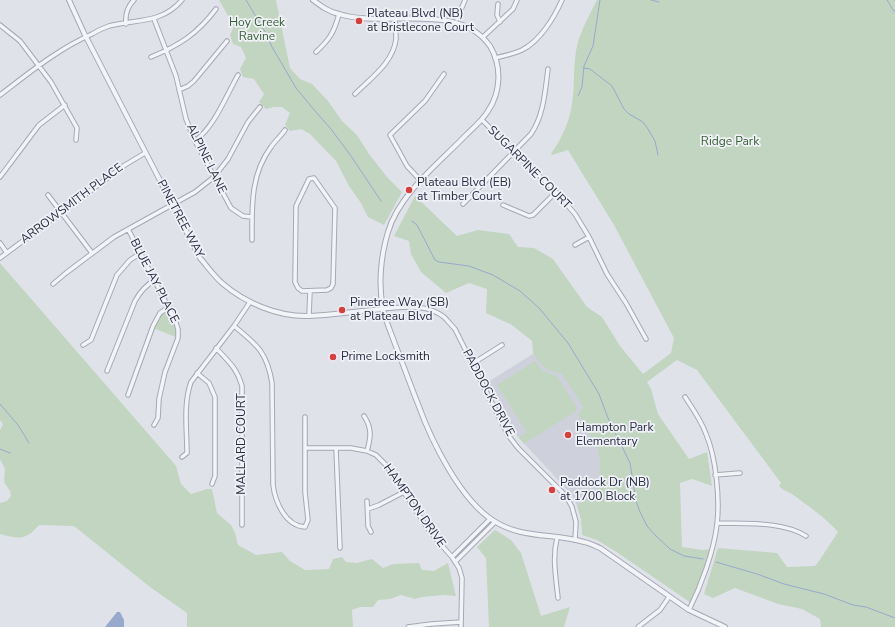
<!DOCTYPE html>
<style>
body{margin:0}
canvas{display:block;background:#e0e2ea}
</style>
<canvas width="895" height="627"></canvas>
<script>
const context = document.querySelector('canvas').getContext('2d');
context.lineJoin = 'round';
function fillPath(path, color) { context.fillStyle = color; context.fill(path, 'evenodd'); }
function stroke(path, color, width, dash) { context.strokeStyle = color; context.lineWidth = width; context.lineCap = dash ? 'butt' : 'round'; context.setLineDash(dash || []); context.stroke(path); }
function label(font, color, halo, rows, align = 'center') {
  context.font = font + ' "Nunito Sans",sans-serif'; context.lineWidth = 3.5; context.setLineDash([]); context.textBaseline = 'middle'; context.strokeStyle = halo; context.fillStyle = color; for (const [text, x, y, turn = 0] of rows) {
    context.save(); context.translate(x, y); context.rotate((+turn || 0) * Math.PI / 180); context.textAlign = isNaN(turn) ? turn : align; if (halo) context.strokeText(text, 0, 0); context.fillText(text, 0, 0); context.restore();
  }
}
const built = new Path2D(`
 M544,347L559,367L594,401L606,487L580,511L571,494L518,437L488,382Z`);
const green = new Path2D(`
 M219,0H276L290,68L300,79L312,84L328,101L342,121L357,135L369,154L387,177L402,192L384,225L368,217L361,203L349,186L336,161L310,134L301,129L290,131L285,125L290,113L282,107H274L266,109L259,102L264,94L254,79L243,77L240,69L246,58L241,47L233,44L230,35L234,26Z
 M597,0H895V627H821L820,619L802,609L778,604L735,588L713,598L704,594L718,548L777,553L787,567L815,566L819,561L838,532C825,517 808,506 792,494C787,491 782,490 779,486L781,483L697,370L677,360L647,382L651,389L658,414L689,459L707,452L712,486L692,479L680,483L682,547L703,550L710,549L696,593L691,603L618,553L597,540L582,535L581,519L577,506L595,492L599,486L600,460L598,449L584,425L582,419L577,416L582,409L584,408L562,374L550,371L541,364L533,353L532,341L512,325L486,313L487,289L469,283L446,293L421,272L411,254L409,241L394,236L415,196L457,236L478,230L509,234L518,247L534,248L553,259L587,307L602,317L620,346L643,374L671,353L674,338L614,225L568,150L552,155L551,154C561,139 570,122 572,103C575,86 573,68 576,51C579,33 589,16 597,0Z
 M0,263L171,460L176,466L181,484L191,494L207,489H212L217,513L231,525L235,533L238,545L256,555L282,552L290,561L305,570L329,569L333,559L342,557L346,562L357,563L372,559L383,568L393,564L419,563L422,570L434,571L448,563L456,596L444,595L422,597L415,599L401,595L390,599L378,600L373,607H360L352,610L353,627H187V613L150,587L74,526L39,525C25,541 19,539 0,534V503L7,501L11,496L10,491L4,482L5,469L0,459V430L3,424L0,420Z
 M169,307L175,320L178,338L153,328L160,313Z
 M535,361L543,371L557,376L577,408L576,411L524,444L519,437L527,432L497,385Z
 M495,530L511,540L521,553L541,616L570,607L564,627H489L486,558L477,547Z`);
const water = new Path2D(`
 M117,612H120L124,620V627H105Z`);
const stream = new Path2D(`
 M246,0L267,35L272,47L296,88L315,111L331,129L351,156L381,201
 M651,0L659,2
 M887,0L895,13
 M584,68L590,69L612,86L624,109L629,114L643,122L648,129L655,141L658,155
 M578,96L582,87L584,66L593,46L600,0
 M412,221L417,225L435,260L439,262L469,266L493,275L520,291L539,308L568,343L599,394L608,418L630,463L636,501L640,512L647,526L656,536L670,549L684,556L703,559
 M0,404L18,425L29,443
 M0,449L10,453
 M716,562L757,574L784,584L824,594L853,605L866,607L895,618`);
const minor = new Path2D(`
 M498,4L497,15L500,22
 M154,19L176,76L186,119L195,141L231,208L243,216L252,217
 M457,19L465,0
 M126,24C125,15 128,6 134,0
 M0,25L20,41L51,82L77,128L76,140
 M483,37L513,9L517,0
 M316,52C329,40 334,33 339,14
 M151,57C180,45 197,34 216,9
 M495,58C504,56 513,54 522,50C540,41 554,18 562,0
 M179,90L188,86L194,81L227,41
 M355,94C371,78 393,63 396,39C396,32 395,24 395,17
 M0,95C29,73 58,49 92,34C97,31 103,28 109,26C136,19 162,24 182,0
 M482,120L556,192L575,214L589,237L607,274L626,303L646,339
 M195,141C215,126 226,96 238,75
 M0,177L39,125L65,105
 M314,178L335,208L333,284L331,288L327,290L302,291L298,288L295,282L296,206L309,179Z
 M421,181L407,166L390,135L425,101L444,74
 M48,195L92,253
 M463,204L531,134C544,115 545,91 548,69
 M503,205L529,216L533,215L556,192
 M128,229L175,320L178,329V338L165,372L159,399L158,418L154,425
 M252,240C252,208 250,175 271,147C275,141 281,136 285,130
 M0,243L7,253
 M575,245L589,237
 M0,258L125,165L145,153
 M53,284L66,273L114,237L195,192L214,177L228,159L248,122L260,107
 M383,309C404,307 426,303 444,317C448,321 451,325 455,329L508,435L518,448L566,496L572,507L576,522L575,540
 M309,316L310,291
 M234,326C257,345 267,352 272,383L273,485C275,501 285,526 305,527L308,520L305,492V417
 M83,345L91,340L117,275L130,260L141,253
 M216,348C228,361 237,368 242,386V525
 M472,364L502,345
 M107,371L135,301C140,292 146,285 155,280
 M197,373L209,383L215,397V476L212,484
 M128,395L153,326L160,313L169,307
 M685,397C693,409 701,420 706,434C716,457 720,499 717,524C714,551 701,586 689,610
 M364,416C372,428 371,437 367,451
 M305,448H351L367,451L376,455L386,465L430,532L452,557L459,568L462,578L461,627
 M336,448L340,548
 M182,457L187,453C187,430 183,404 191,382L234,326L250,302
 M715,475L740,473
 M367,501L368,526L371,532
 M368,509L379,505L404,492
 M718,523C745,524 782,521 806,536
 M557,538C552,558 556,578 558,598
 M452,557L490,519
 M455,562L495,522
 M408,627L431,624L461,622
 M638,627L660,610L669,597`);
const tertiary = new Path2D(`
 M69,0L84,33L200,258C207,266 214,276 222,283C245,303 278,317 309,316C334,315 358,311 383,309
 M313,0C321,6 329,12 339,14C387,29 457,0 490,46C502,66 501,92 488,111C482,121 473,128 465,136C439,163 399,194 388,232C381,255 378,284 383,308C385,320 391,332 395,344C403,364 410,384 418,404C431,440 460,500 494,521C522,539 553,533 584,542C590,543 595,546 600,548L689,610L725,627`);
const markers = [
 [359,21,4,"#d83f3c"],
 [409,190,4,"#d83f3c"],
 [342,310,4,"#d83f3c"],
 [333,357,4,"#d83f3c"],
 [568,435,4,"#d83f3c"],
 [552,490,4,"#d83f3c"]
];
const poiNames = [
 ["Plateau Blvd (NB)",367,14],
 ["at Bristlecone Court",367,28],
 ["Plateau Blvd (EB)",417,183],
 ["at Timber Court",417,197],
 ["Pinetree Way (SB)",350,303],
 ["at Plateau Blvd",350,317],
 ["Prime Locksmith",341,357],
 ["Hampton Park",576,428],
 ["Elementary",576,442],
 ["Paddock Dr (NB)",560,483],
 ["at 1700 Block",560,497]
];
const parkNames = [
 ["Hoy Creek",257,23],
 ["Ravine",257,37],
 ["Ridge Park",730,142]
];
const streetNames = [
 ["ALPINE LANE",206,159,64],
 ["SUGARPINE COURT",529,168,45],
 ["ARROWSMITH PLACE",72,204,-37],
 ["PINETREE WAY",180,219,62],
 ["BLUE JAY PLACE",154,281,63],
 ["PADDOCK DRIVE",488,393,62],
 ["MALLARD COURT",242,444,-90],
 ["HAMPTON DRIVE",414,506,55]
];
fillPath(built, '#ced1dc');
fillPath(green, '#c2d5c0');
fillPath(water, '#98a9cd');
stroke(stream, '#98a9cd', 1);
stroke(minor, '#a5a8b5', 5.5);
stroke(tertiary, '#a5a8b5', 6);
stroke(minor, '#f3f4f8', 3.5);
stroke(tertiary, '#f3f4f8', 4);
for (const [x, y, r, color] of markers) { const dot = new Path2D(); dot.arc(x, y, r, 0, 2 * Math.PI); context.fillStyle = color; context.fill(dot); stroke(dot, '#f0f1f7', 1.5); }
label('12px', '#272c43', '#f0f1f7', poiNames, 'left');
label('12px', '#345f33', '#f0f1f7', parkNames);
label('12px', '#272c43', '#f0f1f7', streetNames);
</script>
